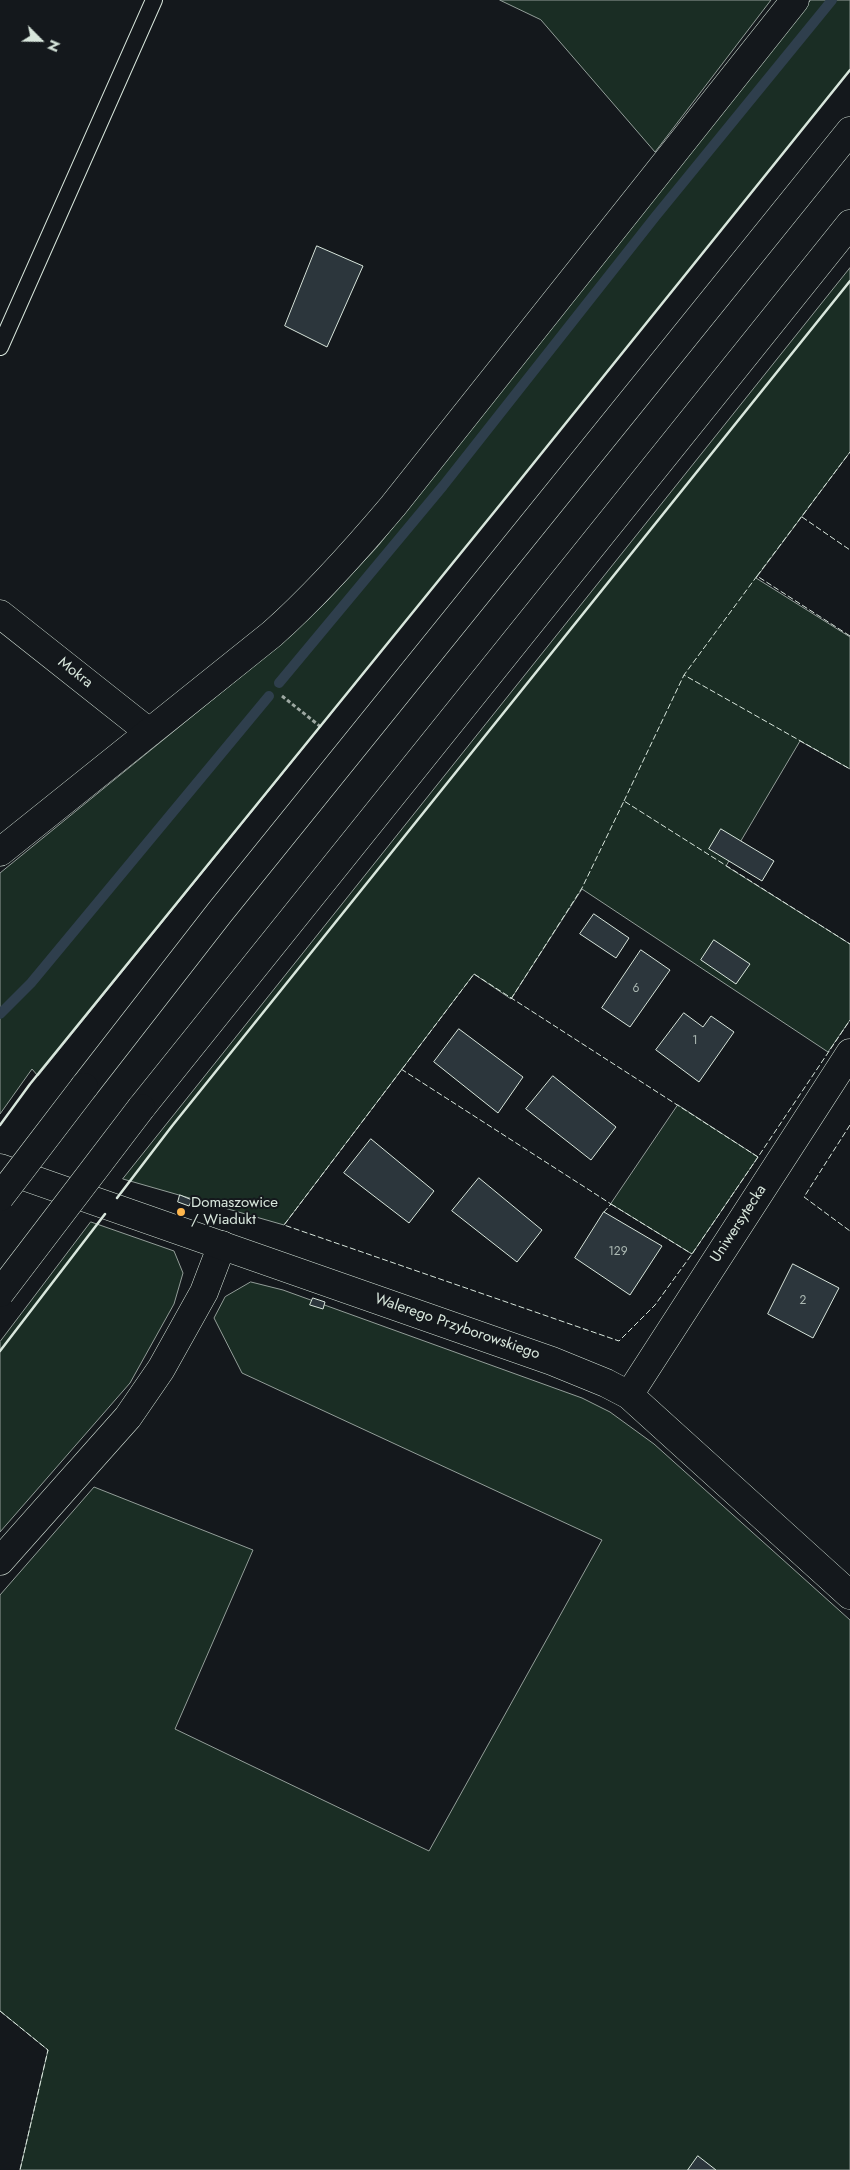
<!DOCTYPE html>
<style>
body{margin:0}
#map{position:relative;width:850px;height:2170px;overflow:hidden;background:#14181c;font-family:Jost,sans-serif}
canvas{display:block}
.north{position:absolute;left:15px;top:15px;width:50px;height:50px;-webkit-text-stroke:4px #14181c;paint-order:stroke;rotate:113deg;font-size:14px;font-weight:700;line-height:20px;text-align:center;color:#d8e6dc}
.north::after{content:'';display:block;margin:auto;width:18px;height:22px;background:#d8e6dc;clip-path:polygon(50% 0,100% 100%,50% 72%,0 100%)}
</style>
<div id="map">
<canvas width="850" height="2170"></canvas>
<div class="north">N</div>
</div>
<script>
const context = document.querySelector('canvas').getContext('2d');
context.lineJoin = 'round';
function fillPath(path, color) { context.fillStyle = color; context.fill(path, 'evenodd'); }
function stroke(path, color, width, dash) { context.strokeStyle = color; context.lineWidth = width; context.lineCap = dash ? 'butt' : 'round'; context.setLineDash(dash || []); context.stroke(path); }
function label(font, color, halo, rows, align = 'center') {
  context.font = font + ' Jost,sans-serif'; context.lineWidth = 4; context.setLineDash([]); context.textBaseline = 'middle'; context.strokeStyle = halo; context.fillStyle = color; for (const [text, x, y, turn = 0] of rows) {
    context.save(); context.translate(x, y); context.rotate((+turn || 0) * Math.PI / 180); context.textAlign = isNaN(turn) ? turn : align; if (halo) context.strokeText(text, 0, 0); context.fillText(text, 0, 0); context.restore();
  }
}
const green = new Path2D(`
 M500,0H771L655,152L541,20Z
 M811,0H850V70L512,490L38,1076L32,1069L0,1114V873L282,643L327,601L378,546Z
 M850,268V452L756,578L850,637V769L800,741L726,866L850,944V1020L828,1052L582,889L511,999L474,974L284,1225L123,1179Z
 M678,1105L758,1157L692,1254L611,1204Z
 M91,1222L174,1251L183,1273L174,1304L130,1383L0,1532V1342Z
 M251,1282L283,1290L582,1398L610,1412L654,1444L850,1620V2170H20L48,2050L0,2011V1595L94,1487L253,1550L175,1729L429,1851L602,1540L242,1373L214,1318L225,1297Z`);
const stream = new Path2D(`
 M279,683L443,486L655,217L832,0
 M0,1014L31,983L269,696`);
const building = new Path2D(`
 M317,246L363,266L327,347L285,326Z
 M721,829L774,861L762,881L709,849Z
 M594,914L629,938L616,958L580,934Z
 M714,940L750,964L736,984L701,960Z
 M641,950L670,970L630,1027L602,1008Z
 M684,1013L703,1027L711,1016L734,1032L699,1082L656,1050Z
 M459,1029L523,1077L498,1113L434,1062Z
 M553,1076L616,1127L591,1160L526,1109Z
 M371,1139L434,1191L409,1223L344,1173Z
 M479,1178L542,1230L517,1262L452,1211Z
 M180,1195L192,1200L189,1206L178,1202Z
 M604,1212L662,1246L630,1295L575,1258Z
 M793,1264L839,1288L813,1338L768,1314Z
 M313,1298L325,1302L323,1309L310,1305Z
 M698,2156L716,2170H688Z`);
const path = new Path2D(`
 M282,696L321,727`);
const service = new Path2D(`
 M0,347L154,0`);
const minor = new Path2D(`
 M0,614L149,732
 M0,1561L128,1417L161,1369L204,1292L222,1245`);
const tertiary = new Path2D(`
 M0,852L272,634C316,595 355,551 393,506L795,0
 M0,1168L552,1361L606,1383L629,1395L850,1595
 M629,1395L850,1053`);
const motorway = new Path2D(`
 M84,1087L220,912L850,131
 M141,1108L850,224`);
const motorwayBridge = new Path2D(`
 M0,1197L84,1087
 M0,1293L141,1108`);
const fence = new Path2D(`
 M802,517L850,550
 M757,576L850,452
 M850,636L757,576L684,675L850,769
 M624,801L684,675
 M511,999L582,888L624,801L850,944
 M401,1069L611,1204L604,1212
 M850,1125L804,1197L850,1231
 M758,1157L692,1254L655,1305L619,1341L284,1225L474,974L758,1157L850,1020
 M611,1204L692,1254
 M0,2011L48,2050L20,2170`);
const wall = new Path2D(`
 M0,1125L30,1084L512,490L850,70
 M117,1198L172,1126L850,281
 M0,1351L105,1214`);
const markers = [
 [181,1212,5,"#ffb74d"]
];
const numberNames = [
 ["6",636,989],
 ["1",695,1041],
 ["129",618,1252],
 ["2",803,1301]
];
const streetNames = [
 ["Mokra",75,673,38],
 ["Uniwersytecka",739,1224,-57],
 ["Walerego Przyborowskiego",457,1327,19]
];
const poiNames = [
 ["Domaszowice",191,1203],
 ["/ Wiadukt",191,1220]
];
fillPath(green, '#1a2d24');
stroke(green, '#939e99', 1);
stroke(stream, '#2f3f4d', 10);
fillPath(building, '#2c363c');
stroke(building, '#d8e6dc', 1);
stroke(service, '#d8e6dc', 18);
stroke(minor, '#d8e6dc', 29);
stroke(tertiary, '#d8e6dc', 29);
stroke(motorway, '#d8e6dc', 29);
stroke(path, '#9da8a2', 3, [4, 2.5]);
stroke(service, '#14181c', 16);
stroke(minor, '#14181c', 28);
stroke(tertiary, '#14181c', 28);
stroke(motorway, '#14181c', 28);
stroke(motorwayBridge, '#d8e6dc', 29, []);
stroke(motorwayBridge, '#14181c', 28);
stroke(fence, '#d8e6dc', 1, [6, 2.5]);
stroke(wall, '#d8e6dc', 2.5);
for (const [x, y, r, color] of markers) { const dot = new Path2D(); dot.arc(x, y, r, 0, 2 * Math.PI); context.fillStyle = color; context.fill(dot); stroke(dot, '#14181c', 2); }
label('12px', '#adbab4', null, numberNames);
label('15px', '#d8e6dc', '#14181c', streetNames);
label('15px', '#d8e6dc', '#14181c', poiNames, 'left');
</script>
